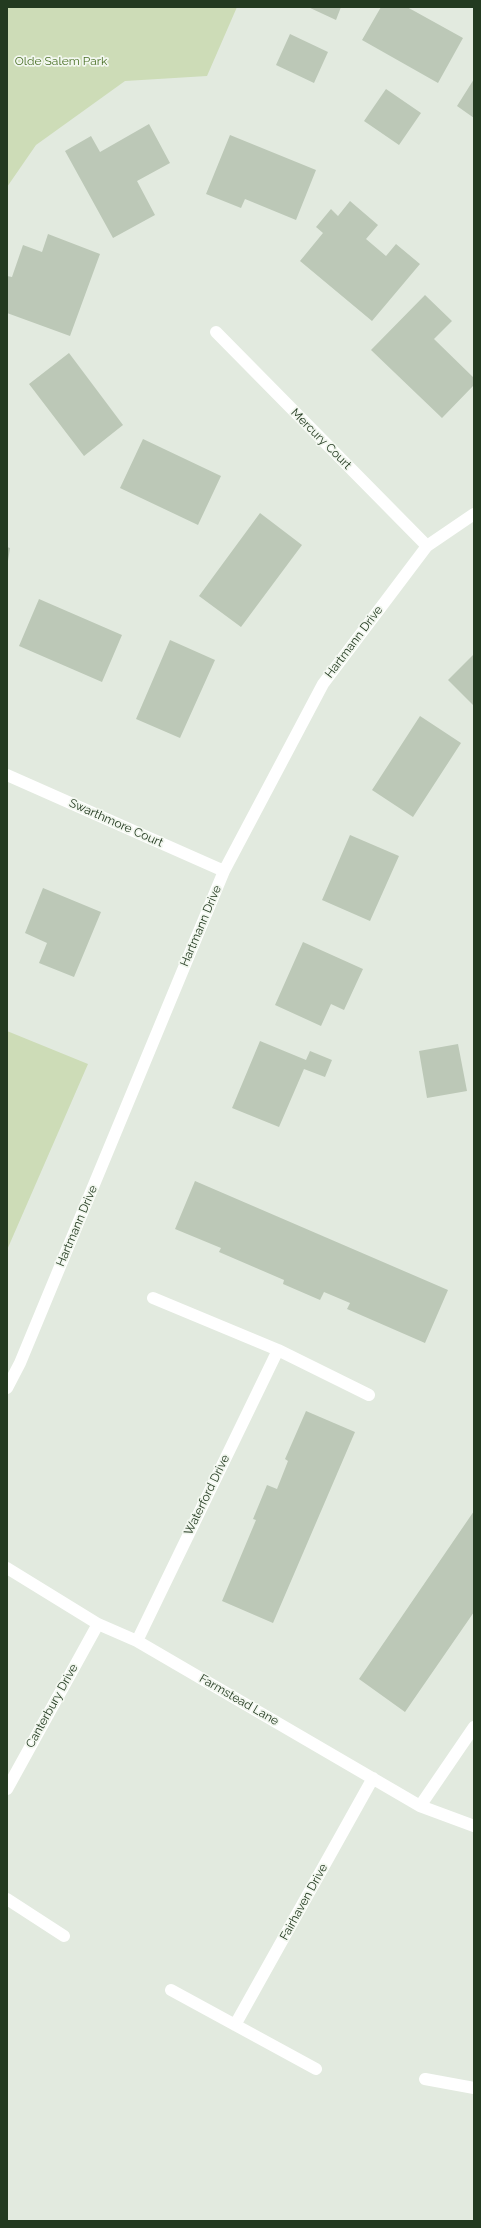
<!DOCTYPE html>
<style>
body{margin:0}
#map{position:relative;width:481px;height:2228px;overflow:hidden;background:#e2eadf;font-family:Raleway,sans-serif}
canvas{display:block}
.frame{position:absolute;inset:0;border:8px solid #233a20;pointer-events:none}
</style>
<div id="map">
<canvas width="481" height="2228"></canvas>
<div class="frame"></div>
</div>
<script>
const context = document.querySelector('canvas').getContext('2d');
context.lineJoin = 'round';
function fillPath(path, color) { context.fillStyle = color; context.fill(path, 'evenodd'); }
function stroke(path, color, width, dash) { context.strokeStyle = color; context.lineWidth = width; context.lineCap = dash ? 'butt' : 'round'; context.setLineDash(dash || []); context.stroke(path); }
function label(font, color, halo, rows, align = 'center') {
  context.font = font + ' Raleway,sans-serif'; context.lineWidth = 3.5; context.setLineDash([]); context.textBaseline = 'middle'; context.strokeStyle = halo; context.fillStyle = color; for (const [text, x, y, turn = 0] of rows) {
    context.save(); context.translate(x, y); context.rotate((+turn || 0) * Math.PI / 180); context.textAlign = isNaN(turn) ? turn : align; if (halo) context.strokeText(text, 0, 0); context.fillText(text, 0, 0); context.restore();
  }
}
const green = new Path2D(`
 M7,7H237L207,76L125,81L36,145L7,187Z
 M7,1031L88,1064L7,1250Z`);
const building = new Path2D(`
 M308,7H341L336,20Z
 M381,7H407L463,38L438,83L362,40Z
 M290,34L328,52L314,83L276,65Z
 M474,79V118L457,106Z
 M386,89L421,113L399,145L364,121Z
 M149,124L170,163L137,181L155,215L113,238L65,151L91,136L100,152Z
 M230,135L316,170L296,220L245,199L241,208L206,194Z
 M350,201L378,225L366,239L386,256L396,244L420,264L372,321L300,261L323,233L316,227L331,209L338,216Z
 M48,234L100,254L70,336L7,313V276L12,277L23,245L42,252Z
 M425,295L452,321L434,339L474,378V385L442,418L371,350Z
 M69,353L123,425L84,456L29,384Z
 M143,439L221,476L198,525L120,488Z
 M260,513L302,545L241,627L199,596Z
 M7,547L10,548L8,561H7Z
 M39,599L122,635L102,682L19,646Z
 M170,640L215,660L180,738L136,719Z
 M474,654V706L448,680Z
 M420,716L461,743L413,817L372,790Z
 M350,835L399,856L370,921L322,900Z
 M43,888L101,912L74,977L39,963L47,943L25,933Z
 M303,942L363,969L344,1010L331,1004L321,1026L275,1005Z
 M260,1041L306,1060L310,1051L332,1060L325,1077L304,1069L279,1127L232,1108Z
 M458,1044L467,1091L427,1098L419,1051Z
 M195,1181L448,1290L425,1343L347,1309L350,1303L324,1292L320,1300L283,1284L284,1280L219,1252L221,1248L175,1229Z
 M306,1411L355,1432L273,1623L222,1601L256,1520L253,1519L267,1485L277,1489L288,1461L285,1459Z
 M474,1511V1612L405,1712L359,1679Z`);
const street = new Path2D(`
 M216,332L427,546
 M7,775L224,871
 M153,1298L278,1350L369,1395
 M7,1388L20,1363L224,871L323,684L427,546L474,514
 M7,1568L98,1624L137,1641L420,1806L474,1826
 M137,1641L278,1350
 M7,1789L98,1624
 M420,1806L474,1727
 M7,1899L64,1936
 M171,1990L316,2069
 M235,2025L373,1778
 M425,2079L474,2088`);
const parkNames = [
 ["Olde Salem Park",61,61]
];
const streetNames = [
 ["Mercury Court",321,439,45],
 ["Hartmann Drive",354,642,-53],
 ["Swarthmore Court",116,823,24],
 ["Hartmann Drive",201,926,-67],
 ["Hartmann Drive",77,1226,-67],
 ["Waterford Drive",207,1495,-64],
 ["Farmstead Lane",239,1700,30],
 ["Canterbury Drive",52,1706,-61],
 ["Fairhaven Drive",304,1902,-61]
];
fillPath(green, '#cddcb7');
fillPath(building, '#bcc8b7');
stroke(street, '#fff', 12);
label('12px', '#4c7229', '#f2f7ef', parkNames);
label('12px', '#233a20', '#f2f7ef', streetNames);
</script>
